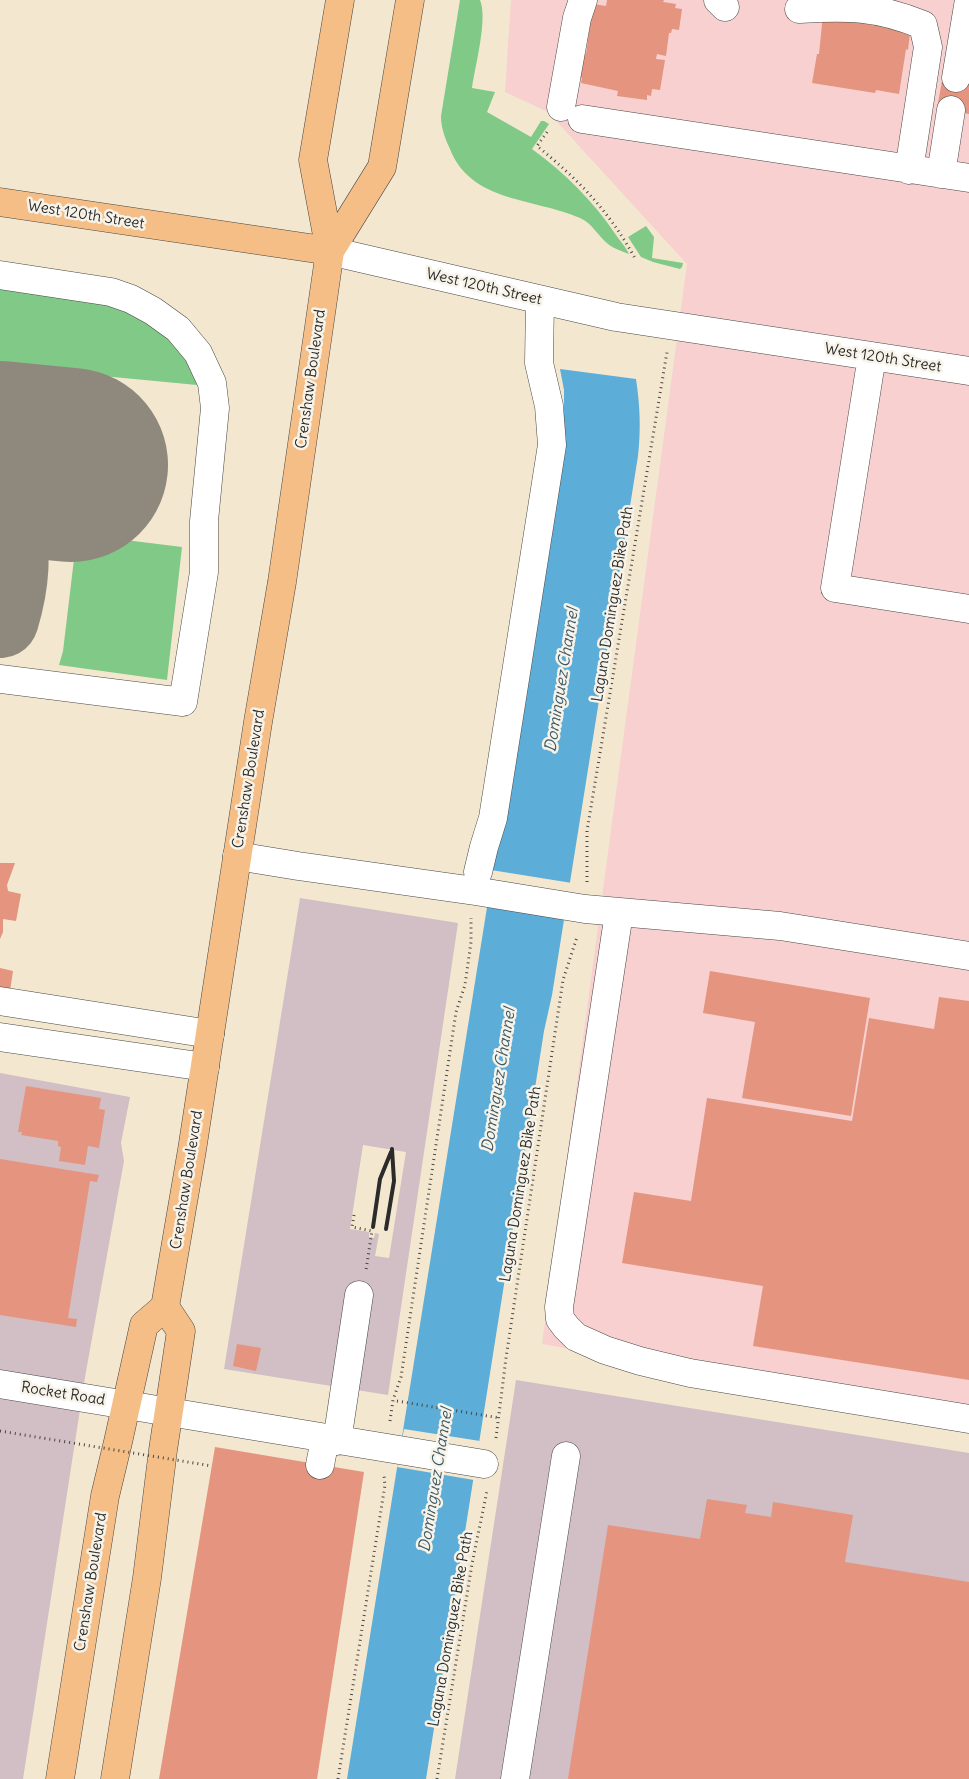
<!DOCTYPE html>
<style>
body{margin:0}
canvas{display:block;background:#f3e7cf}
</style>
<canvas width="969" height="1779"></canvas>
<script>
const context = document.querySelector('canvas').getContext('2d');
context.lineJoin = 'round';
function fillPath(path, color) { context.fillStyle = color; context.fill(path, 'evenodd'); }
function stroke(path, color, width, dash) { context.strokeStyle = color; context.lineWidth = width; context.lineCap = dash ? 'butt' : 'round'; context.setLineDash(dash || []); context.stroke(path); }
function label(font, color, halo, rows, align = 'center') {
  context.font = font + ' Delius,sans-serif'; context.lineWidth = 5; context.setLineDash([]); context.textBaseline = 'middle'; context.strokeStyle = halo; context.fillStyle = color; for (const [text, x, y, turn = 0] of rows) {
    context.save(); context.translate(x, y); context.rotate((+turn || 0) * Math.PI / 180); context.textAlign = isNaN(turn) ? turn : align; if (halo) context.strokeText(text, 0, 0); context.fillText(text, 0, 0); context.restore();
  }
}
const built = new Path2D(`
 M511,0H969V1419L542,1344L687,264L548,112L505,92Z`);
const industrial = new Path2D(`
 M300,898L458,923L388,1395L224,1369ZM363,1145L406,1152L389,1258L375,1256L379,1234L375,1233L374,1238L369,1237V1232L350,1229Z
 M0,1073L130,1097L121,1143L124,1161L85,1377L23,1779H0Z
 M516,1380L969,1453V1779H455Z`);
const green = new Path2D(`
 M460,0H480C488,19 475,66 472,88L495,92L487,112L531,137L541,121H544L549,124L532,149C565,173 593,201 616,235C620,241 626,247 629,254C622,251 614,249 608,244C598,236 592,223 580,218C535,198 471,203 450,149C445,138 441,128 441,116Z
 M646,226L654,237L652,258L683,263L682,267L680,269L653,262L641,257L628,237Z
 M0,282L103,300L160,327L187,359L197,385L92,375L90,388L0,379Z
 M77,534L182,547L167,680L59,665L63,651Z`);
const water = new Path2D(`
 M560,369L636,379C640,405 641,429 638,456L552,995L544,1031L426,1779H347L564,428V390Z`);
const pier = new Path2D(`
 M491,870L572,883L567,917L486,905Z
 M404,1429L480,1441L474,1480L397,1467Z`);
const taxiway = new Path2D(`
 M0,518C16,549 9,588 0,619`);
const runway = new Path2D(`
 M0,458L71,465`);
const building = new Path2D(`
 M607,0H664L663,2L676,4L675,8L682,9L679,30L672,29L671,33H669L666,56L657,54L656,59L665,60L660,90L652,89L651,96L647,95V100L617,96L618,91L581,83L582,78L571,76L575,52L586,54L593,4L606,6Z
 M823,14L868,19L867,24L910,33L908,50L906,49L899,94L876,90L875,93L812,83L817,54H819Z
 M943,76L969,80V114L937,108Z
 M0,863H15L7,885L8,891L21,894L16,921L3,919V932L0,939Z
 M0,968L13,971L10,991L0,989Z
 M710,971L870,998L851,1116L742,1098L755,1022L703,1013Z
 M939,997L969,1001V1380L753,1346L763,1286L622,1263L634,1192L691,1201L707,1098L852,1121L869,1018L934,1029Z
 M26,1086L101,1098L99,1109L105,1110L99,1148L88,1146L85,1165L59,1161L61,1147L58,1146V1141L21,1135L22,1132H18Z
 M0,1159L99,1175L97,1182L90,1181L68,1318L77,1319L76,1327L0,1315Z
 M237,1344L261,1348L256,1371L233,1366Z
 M215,1447L364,1472L317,1779H159Z
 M707,1499L747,1505L745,1513L771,1517L773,1502L853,1515L845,1562L969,1582V1779H568L608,1525L700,1539Z`);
const path = new Path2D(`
 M547,132L537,146C580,181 609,211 636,260
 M587,882V831L667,352
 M354,1215L352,1227L372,1231L366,1270
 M397,1401L500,1418
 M390,1421L393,1400L401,1377L456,1012L465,985L471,942V918
 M496,1438L506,1358L563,980L577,937
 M338,1779L385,1485L384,1475
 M437,1779L472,1564L487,1491`);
const minor = new Path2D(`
 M718,0L725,7
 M799,9C847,6 877,6 923,25L928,47L909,170
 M956,78L969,0
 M561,107L577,18L583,0
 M582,119L969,178
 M941,174L951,110
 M330,251L616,317L969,371
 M0,275L111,292L131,299L153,311L178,329L198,353L212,383L215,408L204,521V572L183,702L0,679
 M872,356L835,588L969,609
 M237,856L298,866L475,891L585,909L780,926L969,956
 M478,872L484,847L493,818L552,445L549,406L539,363L540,300
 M619,913L559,1307L560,1319L566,1327L576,1337L605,1350L640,1361L690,1373L969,1419
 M0,1001L210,1034
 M0,1037L205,1067
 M0,1384L484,1464
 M337,1441L359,1295
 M320,1465L325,1439
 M515,1779L566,1456`);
const major = new Path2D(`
 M0,202L330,251
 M330,251L382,167L410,0
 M60,1779L105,1496L118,1442L144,1325L165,1307L192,1150L258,722L282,582L330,251L313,160L340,0
 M115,1779L147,1578L163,1450L181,1331L165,1307`);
const rail = new Path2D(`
 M373,1227L380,1179L391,1152
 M386,1229L394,1181L392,1149`);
const pathBridge = new Path2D(`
 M0,1431L212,1466`);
const streetNames = [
 ["West 120th Street",86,215,9],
 ["West 120th Street",484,287,13],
 ["West 120th Street",883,358,9],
 ["Crenshaw Boulevard",311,379,-82],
 ["Laguna Dominguez Bike Path",613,604,-81],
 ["Crenshaw Boulevard",249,779,-81],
 ["Crenshaw Boulevard",187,1180,-81],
 ["Laguna Dominguez Bike Path",521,1184,-81],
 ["Rocket Road",63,1394,9],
 ["Crenshaw Boulevard",91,1582,-81],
 ["Laguna Dominguez Bike Path",451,1629,-80]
];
const waterNames = [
 ["Dominguez Channel",562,680,-81],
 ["Dominguez Channel",499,1080,-81],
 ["Dominguez Channel",436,1480,-81]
];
fillPath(built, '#f7d0cf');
fillPath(industrial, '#d2bec5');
fillPath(green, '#80c986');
fillPath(water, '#5cadd7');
fillPath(pier, '#f3e7cf');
stroke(taxiway, '#8f897d', 78);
stroke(runway, '#8f897d', 194);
fillPath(building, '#e5947f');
stroke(minor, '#494744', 29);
stroke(major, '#494744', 29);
stroke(path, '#494744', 3, [1, 4]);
stroke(minor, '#fff', 28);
stroke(major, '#f6be87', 28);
stroke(rail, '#2b2b2b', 4);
stroke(pathBridge, '#494744', 3, [1, 4]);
label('15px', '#2b2b2b', '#f7f3e8', streetNames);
label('italic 16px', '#3c5867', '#f7f3e8', waterNames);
</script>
